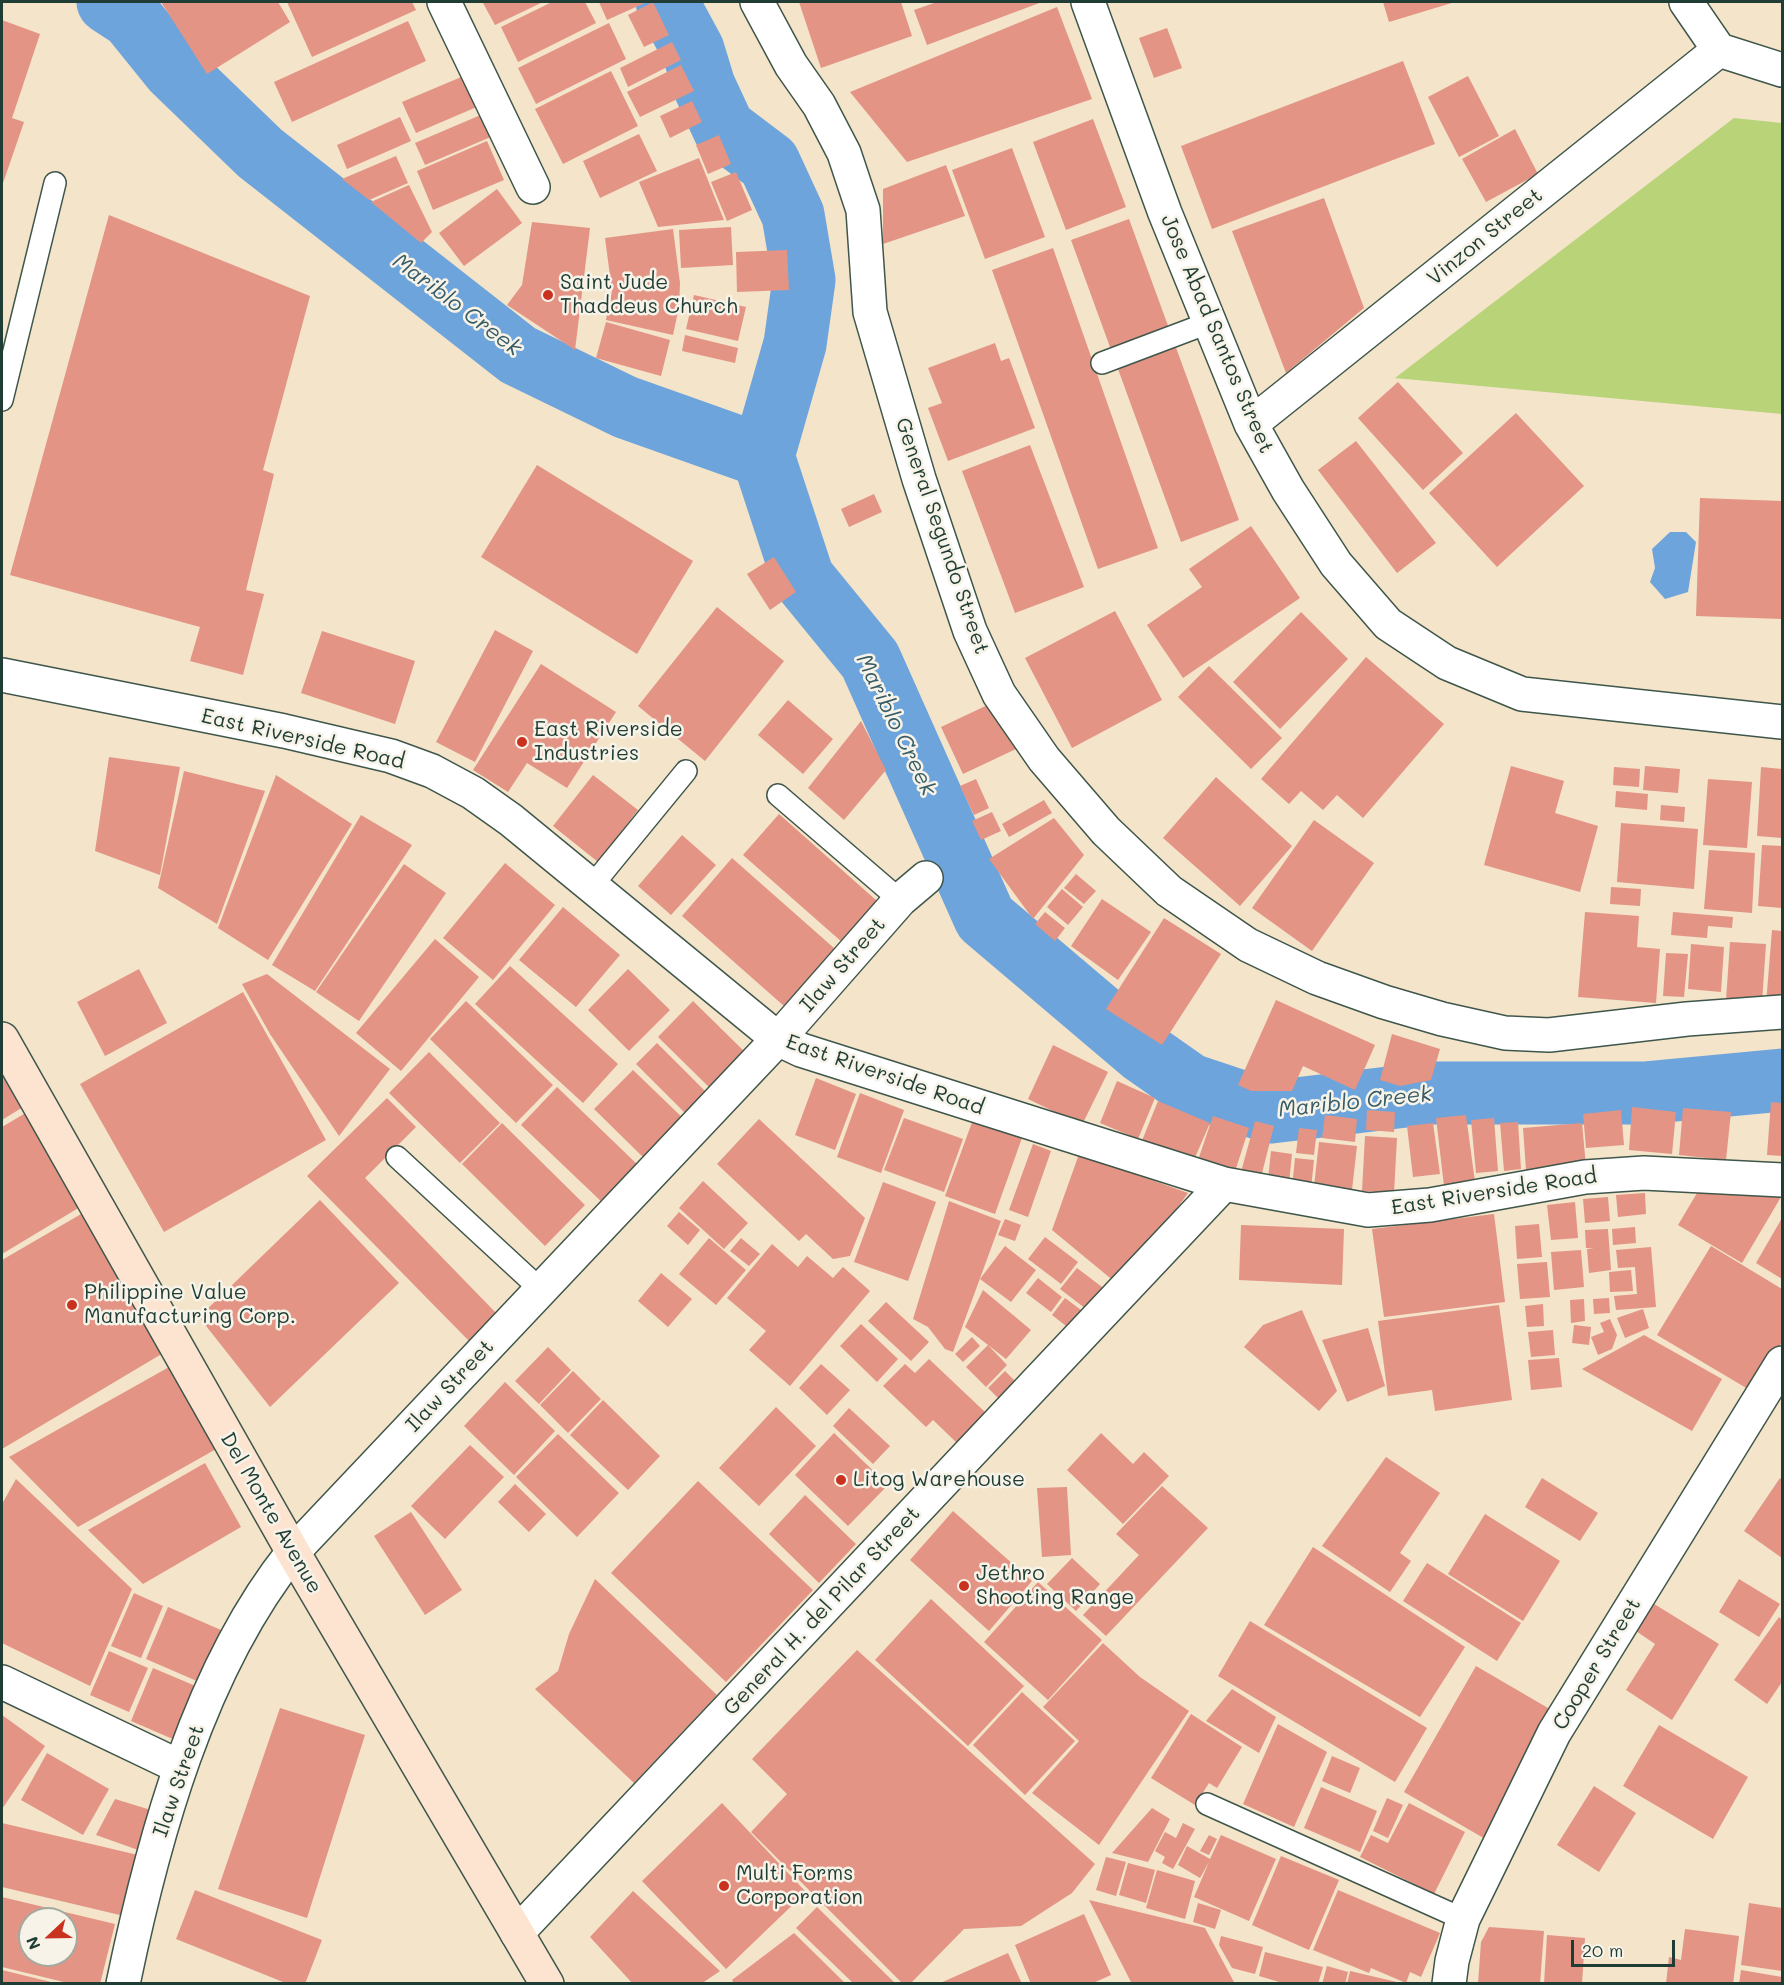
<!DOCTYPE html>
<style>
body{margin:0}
#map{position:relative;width:1784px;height:1985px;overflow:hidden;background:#f3e4ca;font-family:Mali,sans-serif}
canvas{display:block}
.frame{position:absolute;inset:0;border:3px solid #1f3d34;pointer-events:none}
.north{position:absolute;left:18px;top:1907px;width:60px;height:60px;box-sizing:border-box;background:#f7f3e8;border:2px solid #a1aaa0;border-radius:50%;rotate:248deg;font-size:16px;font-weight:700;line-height:24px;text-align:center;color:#1f3d34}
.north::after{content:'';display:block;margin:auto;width:21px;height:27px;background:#c8321e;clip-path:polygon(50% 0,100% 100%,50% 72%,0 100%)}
.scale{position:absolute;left:1571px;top:1940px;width:104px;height:27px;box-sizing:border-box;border:3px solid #1f3d34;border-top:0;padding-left:8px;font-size:18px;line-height:21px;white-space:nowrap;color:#1f3d34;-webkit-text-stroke:4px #f7f3e8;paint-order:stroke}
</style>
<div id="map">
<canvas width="1784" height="1985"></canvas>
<div class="frame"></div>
<div class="north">N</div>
<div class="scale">20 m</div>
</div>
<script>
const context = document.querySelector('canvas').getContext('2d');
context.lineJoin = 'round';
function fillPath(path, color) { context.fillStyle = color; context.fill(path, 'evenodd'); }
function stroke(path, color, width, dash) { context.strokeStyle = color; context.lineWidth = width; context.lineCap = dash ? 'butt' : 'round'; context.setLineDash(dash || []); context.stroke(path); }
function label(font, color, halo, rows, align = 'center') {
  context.font = font + ' Mali,sans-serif'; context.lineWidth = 5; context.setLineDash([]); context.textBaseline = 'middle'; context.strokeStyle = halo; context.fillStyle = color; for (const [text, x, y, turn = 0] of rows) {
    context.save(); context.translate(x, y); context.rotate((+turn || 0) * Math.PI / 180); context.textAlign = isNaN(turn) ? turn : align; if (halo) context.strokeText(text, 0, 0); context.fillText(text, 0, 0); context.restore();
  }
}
const green = new Path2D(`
 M1734,118L1782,123V414L1395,378Z`);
const water = new Path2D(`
 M1670,532H1686L1696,542L1688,592L1665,599L1650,582L1655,568L1652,549Z`);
const river = new Path2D(`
 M108,2L131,17L173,69L260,153L518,355L625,407L763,456
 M667,2L693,50L704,86L724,129L769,163L793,215L804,280L795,344L763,456
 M763,456L803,578L870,660L985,918L1143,1052L1190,1085L1271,1112L1431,1093H1644L1782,1080`);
const building = new Path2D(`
 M161,2H278L290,22L207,74Z
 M287,2H412L416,10L312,57Z
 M486,2H543L495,25L483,3Z
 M552,2H585L596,23L518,62L501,27Z
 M599,2H647L607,20Z
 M653,2L669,35L644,47L628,15Z
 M799,2H901L912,36L821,68Z
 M937,2H1042L927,45L914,10Z
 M1383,2H1455L1389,22Z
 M1057,7L1092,99L907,162L850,92Z
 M2,20L40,34L12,118L24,122L2,186Z
 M408,21L426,61L292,122L274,82Z
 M609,23L626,59L536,104L518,68Z
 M1167,28L1182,68L1154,78L1139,38Z
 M672,42L681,60L628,87L620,68Z
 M1403,61L1435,144L1212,229L1181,146Z
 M681,65L694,91L640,117L627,92Z
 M611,71L638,126L563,164L535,109Z
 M466,75L479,106L416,133L402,102Z
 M1468,76L1499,136L1459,157L1428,97Z
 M692,101L702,122L670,138L660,116Z
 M483,114L493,136L425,165L415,143Z
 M400,117L411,141L347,169L337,145Z
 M1093,119L1126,207L1066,230L1033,142Z
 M1515,129L1538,174L1486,202L1462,159Z
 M639,134L657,171L600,198L583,161Z
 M719,135L731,164L708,174L696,145Z
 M487,141L504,180L433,210L417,171Z
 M1012,148L1045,237L985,259L952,170Z
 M396,156L408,183L369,200L342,179Z
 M699,158L724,220L658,227L639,182Z
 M946,165L965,216L883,244V189Z
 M736,172L752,210L727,221L711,182Z
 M409,185L432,232L421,243L371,202Z
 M497,189L522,223L464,266L439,233Z
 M1324,198L1364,308L1286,373L1232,231Z
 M109,215L310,296L263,470L274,474L246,590L264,594L243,675L190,661L200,627L10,575Z
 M1129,219L1239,520L1181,542L1071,240Z
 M532,222L590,228L575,350L507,305L522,285Z
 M731,227L733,265L681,268L679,230Z
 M673,229L680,283L679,307L673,335L606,320L612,291L605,238Z
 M1053,248L1158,548L1098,569L992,270Z
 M787,250L789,290L737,292L736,252Z
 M694,295L746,307L738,341L686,329Z
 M606,322L670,340L661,376L596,358Z
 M685,335L738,348L735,363L682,351Z
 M995,343L1001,361L1009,358L1035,428L948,461L928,408L942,403L928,368Z
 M1398,382L1463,453L1423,490L1358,418Z
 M1516,413L1584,486L1497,567L1429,493Z
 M1356,441L1436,543L1397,573L1318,470Z
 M1030,445L1084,587L1015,613L962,471Z
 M537,465L693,561L637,654L481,557Z
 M874,494L882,512L849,527L841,509Z
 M1700,498L1782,501V619L1696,616Z
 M1251,526L1300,598L1183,678L1147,625L1202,587L1189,569Z
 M774,557L796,592L770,610L747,574Z
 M717,607L784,661L705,761L638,706Z
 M1115,611L1162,700L1072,748L1025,658Z
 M1301,612L1348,659L1280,729L1233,682Z
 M495,630L533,651L475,762L436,742Z
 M322,631L415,661L395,724L301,693Z
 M1366,657L1444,724L1363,818L1337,795L1323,810L1301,791L1289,804L1261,779Z
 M541,664L616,712L567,788L527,763L508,792L473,770Z
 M1209,666L1282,738L1251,769L1178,697Z
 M788,700L833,739L803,774L758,735Z
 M994,702L1016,749L963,774L941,727Z
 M861,721L886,770L844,820L808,788Z
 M109,757L180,767L160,875L95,851Z
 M1511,766L1564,781L1555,813L1598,826L1580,892L1484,865Z
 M1645,766L1680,769L1678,793L1643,790Z
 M1614,767L1640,769L1639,787L1613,785Z
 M1761,767L1782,769V838L1757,836Z
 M184,771L265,791L217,924L158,888Z
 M276,775L352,824L268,960L218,928Z
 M593,775L638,810L598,862L553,826Z
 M1216,777L1292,846L1240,906L1163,838Z
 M976,779L989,808L974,815L960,786Z
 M1708,779L1752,782L1747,848L1703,845Z
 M1616,791L1648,794L1647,810L1615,807Z
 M1044,800L1052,813L1009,837L1002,824Z
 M1661,805L1685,807L1684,822L1660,820Z
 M992,812L1001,831L981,840L972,821Z
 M779,814L886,909L851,950L743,855Z
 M361,815L412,845L315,991L272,965Z
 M1054,818L1084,855L1033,919L989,859Z
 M1314,820L1374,863L1312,951L1252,908Z
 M1621,823L1698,829L1694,889L1617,882Z
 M682,835L716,865L671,915L638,886Z
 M1762,845L1782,846V908L1758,906Z
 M1709,850L1755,853L1752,913L1704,909Z
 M732,858L843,956L793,1014L682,916Z
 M505,863L555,905L493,980L443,938Z
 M404,864L446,893L359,1021L316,992Z
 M1076,874L1096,891L1084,904L1064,888Z
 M1611,887L1641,889L1640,906L1610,904Z
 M1062,889L1083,907L1068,925L1047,907Z
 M1102,899L1151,932L1118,980L1071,946Z
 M563,907L620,955L576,1007L519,960Z
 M1045,912L1065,928L1055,941L1035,924Z
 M1585,912L1639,916L1637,947L1660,949L1656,1003L1578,997Z
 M1673,912L1733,917L1732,928L1708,926L1707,938L1671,935Z
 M1164,918L1221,954L1162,1045L1106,1009Z
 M1772,930L1782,931V1005L1766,1004Z
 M435,939L479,977L401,1071L356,1033Z
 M1730,942L1766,944L1762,1003L1726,1000Z
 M1691,944L1724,947L1721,992L1688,989Z
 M1666,953L1688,954L1684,997L1663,996Z
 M510,966L618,1064L583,1103L475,1004Z
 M139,969L167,1023L105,1056L77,1002Z
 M628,969L670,1010L629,1051L588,1010Z
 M267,974L390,1069L339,1136L270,1034L242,984Z
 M243,992L326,1140L164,1232L80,1084Z
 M1276,1000L1375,1045L1355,1090L1303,1066L1292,1091H1251L1238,1085Z
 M466,1001L553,1085L516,1123L430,1039Z
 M693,1001L750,1057L715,1093L658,1037Z
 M1392,1034L1440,1049L1431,1080L1400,1086L1380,1080Z
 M657,1043L711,1097L691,1119L636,1064Z
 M1053,1045L1108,1072L1082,1125L1028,1099Z
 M429,1052L500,1123L460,1163L389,1093Z
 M2,1063L28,1104L2,1120Z
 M633,1070L688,1123L649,1163L594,1109Z
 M816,1078L856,1094L835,1150L795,1135Z
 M1117,1081L1155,1098L1138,1139L1100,1123Z
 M557,1087L641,1168L605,1205L521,1125Z
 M860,1093L904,1110L881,1173L837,1157Z
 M387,1098L416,1127L365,1178L497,1314L469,1341L307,1176Z
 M1158,1101L1210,1123L1190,1169L1139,1148Z
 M1771,1102L1782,1103V1156L1767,1155Z
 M1632,1107L1676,1112L1672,1154L1629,1150Z
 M34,1108L90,1201L2,1254V1127Z
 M1683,1108L1731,1112L1726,1160L1679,1155Z
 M1367,1110L1395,1112L1394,1132L1366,1130Z
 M1621,1110L1624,1145L1586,1148L1583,1114Z
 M1325,1115L1357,1119L1355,1142L1322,1138Z
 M1466,1115L1475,1182L1444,1186L1436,1118Z
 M1213,1116L1249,1128L1232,1181L1195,1169Z
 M974,1117L1023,1135L995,1214L945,1196Z
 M904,1118L963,1139L944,1192L884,1170Z
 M1494,1118L1498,1171L1476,1173L1471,1120Z
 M759,1119L865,1218L850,1256L833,1259L806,1234L799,1241L717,1164Z
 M1255,1121L1274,1126L1261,1177L1241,1172Z
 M1518,1122L1521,1169L1504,1171L1500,1123Z
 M502,1123L585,1205L545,1246L462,1164Z
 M1433,1123L1440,1174L1413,1177L1407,1126Z
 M1582,1123L1586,1166L1526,1170L1523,1128Z
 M1299,1128L1317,1130L1314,1155L1296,1153Z
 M1365,1136L1397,1138L1394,1193L1362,1191Z
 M1319,1142L1357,1146L1352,1190L1314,1186Z
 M1033,1144L1051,1151L1028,1217L1009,1210Z
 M1271,1151L1292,1154L1289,1183L1268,1180Z
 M1079,1154L1188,1193L1121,1287L1052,1230Z
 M1295,1158L1314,1160L1311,1189L1292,1187Z
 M703,1181L748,1223L724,1249L679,1208Z
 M883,1182L936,1202L908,1281L854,1262Z
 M1700,1188L1781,1197L1742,1263L1678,1225Z
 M1645,1193L1646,1214L1618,1217L1616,1195Z
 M1608,1197L1610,1221L1585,1223L1583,1199Z
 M320,1200L399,1283L270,1407L199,1317Z
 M949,1201L1001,1221L953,1352L945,1349L928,1327L913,1319Z
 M1575,1202L1578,1238L1551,1240L1547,1205Z
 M88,1210L170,1349L2,1449V1260Z
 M679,1212L700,1230L688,1245L667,1226Z
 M1494,1214L1505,1302L1384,1317L1372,1229Z
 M1782,1218V1279L1756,1263Z
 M1005,1219L1021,1225L1015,1241L998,1235Z
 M1539,1224L1542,1257L1517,1259L1515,1226Z
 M1241,1225L1344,1229L1342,1285L1239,1280Z
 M1635,1227L1636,1243L1613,1245L1612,1229Z
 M1608,1229L1611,1270L1589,1273L1587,1249L1594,1248H1586L1585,1230Z
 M1045,1237L1078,1262L1061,1284L1028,1259Z
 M709,1238L746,1270L716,1305L679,1274Z
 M741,1238L760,1254L749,1266L730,1251Z
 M772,1244L798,1267L807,1256L833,1278L843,1267L870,1291L790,1386L749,1350L766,1331L727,1298Z
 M1005,1246L1036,1270L1011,1302L980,1279Z
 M1711,1246L1782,1289V1342L1753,1392L1657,1335Z
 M1651,1247L1656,1307L1616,1310L1614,1296L1637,1294L1635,1267L1618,1268L1616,1250Z
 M1581,1250L1584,1287L1554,1290L1551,1252Z
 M1547,1262L1550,1297L1520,1299L1517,1264Z
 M1077,1268L1106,1290L1090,1312L1060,1289Z
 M1631,1270L1633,1291L1610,1292L1609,1272Z
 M661,1273L692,1299L668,1327L638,1301Z
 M1038,1278L1062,1297L1051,1312L1026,1293Z
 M983,1290L1031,1330L1006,1359L965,1327Z
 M1065,1298L1089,1316L1075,1333L1052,1315Z
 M1609,1298L1610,1313L1594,1314L1593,1299Z
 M1584,1299L1585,1321L1571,1323L1570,1300Z
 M886,1302L929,1342L911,1361L868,1321Z
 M1543,1304L1544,1326L1527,1327L1525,1306Z
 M1499,1305L1512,1400L1435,1411L1432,1390L1388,1396L1378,1321Z
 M1643,1309L1649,1328L1625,1338L1617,1318Z
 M1302,1310L1337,1391L1319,1411L1244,1347L1263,1325Z
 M1610,1319L1617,1335L1612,1349L1598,1355L1591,1337L1604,1332L1600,1323Z
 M861,1324L898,1359L877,1382L840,1346Z
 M1574,1325L1591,1327L1589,1345L1572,1343Z
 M1368,1328L1385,1386L1347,1402L1322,1340Z
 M1553,1330L1555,1355L1531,1357L1528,1332Z
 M1644,1335L1722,1379L1692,1431L1582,1369Z
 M972,1337L980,1346L963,1362L955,1354Z
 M988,1345L1007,1365L986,1387L966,1367Z
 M548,1347L571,1370L539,1404L515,1381Z
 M1559,1358L1562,1387L1531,1390L1528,1360Z
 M929,1359L985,1412L957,1443L933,1420L926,1427L883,1386L905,1364L915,1373Z
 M178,1362L225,1444L78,1527L9,1457Z
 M821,1364L850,1390L827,1415L799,1388Z
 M573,1371L601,1399L568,1433L540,1405Z
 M1005,1371L1022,1388L1005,1405L988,1388Z
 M505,1382L555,1431L514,1475L464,1426Z
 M603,1400L660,1456L628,1490L570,1435Z
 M776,1407L816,1446L759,1506L719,1468Z
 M849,1408L890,1446L873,1464L833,1426Z
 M834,1433L888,1485L848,1526L795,1475Z
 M1101,1433L1133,1464L1144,1452L1169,1476L1123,1524L1067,1470Z
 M558,1434L619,1493L577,1537L516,1477Z
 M470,1445L504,1477L445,1539L411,1506Z
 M1386,1457L1440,1493L1400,1553L1411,1561L1390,1592L1322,1546Z
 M205,1463L241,1527L143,1584L88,1530Z
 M1542,1478L1598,1513L1580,1541L1525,1507Z
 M1780,1478L1782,1480V1558L1744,1531Z
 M16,1479L132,1589L90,1686L2,1643V1504Z
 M698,1481L813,1590L726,1682L611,1573Z
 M515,1484L546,1514L529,1532L498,1502Z
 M1162,1486L1208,1528L1106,1636L1083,1615L1139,1555L1116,1534Z
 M1067,1487L1071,1555L1042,1557L1037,1488Z
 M805,1495L856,1544L819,1583L769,1534Z
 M953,1511L1032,1581L989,1631L910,1560Z
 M411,1512L462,1590L425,1615L374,1536Z
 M1485,1514L1560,1561L1523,1621L1448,1574Z
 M1313,1547L1465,1647L1420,1717L1264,1625Z
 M1072,1558L1100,1584L1076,1611L1047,1584Z
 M1427,1563L1521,1623L1497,1661L1403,1601Z
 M595,1579L717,1695L634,1783L535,1689L558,1671L569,1634Z
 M1739,1579L1780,1604L1759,1637L1719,1612Z
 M1038,1582L1102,1640L1048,1700L984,1642Z
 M134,1593L163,1606L141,1658L111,1646Z
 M931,1599L1024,1686L968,1746L875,1660Z
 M1651,1602L1719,1644L1672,1720L1626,1690L1655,1644L1633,1629Z
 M168,1607L228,1633L206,1685L146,1659Z
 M1779,1617L1782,1620V1682L1767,1704L1734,1680Z
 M1250,1621L1427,1728L1395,1782L1218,1676Z
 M1103,1643L1140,1677L1189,1711L1099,1845L1032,1793L1079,1741L1043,1707Z
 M857,1650L1095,1864L1072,1893L1021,1926L964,1929L910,1984H903L751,1832L787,1794L752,1759Z
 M109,1651L148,1668L129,1712L90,1695Z
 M1476,1666L1560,1715L1487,1840L1404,1792Z
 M153,1668L205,1690L182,1743L131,1721Z
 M1232,1689L1276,1717L1259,1753L1206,1721Z
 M1022,1692L1075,1741L1025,1795L973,1745Z
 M280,1708L365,1735L307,1918L218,1889Z
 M1191,1714L1242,1747L1217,1788L1209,1783L1195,1805L1151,1778Z
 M2,1715L45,1746L2,1809Z
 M1278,1724L1327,1752L1294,1827L1243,1804Z
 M1659,1725L1748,1777L1713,1839L1623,1786Z
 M47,1753L109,1789L83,1835L21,1800Z
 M1332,1756L1360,1768L1350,1793L1322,1781Z
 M1594,1786L1636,1813L1599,1872L1557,1845Z
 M1321,1787L1377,1811L1360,1852L1304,1828Z
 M1387,1798L1403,1805L1388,1838L1373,1831Z
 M115,1799L154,1811L141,1851L96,1835Z
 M722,1803L806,1892L726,1969L642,1881Z
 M1409,1803L1465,1832L1434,1894L1360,1857L1371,1835L1388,1843Z
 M1152,1808L1170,1819L1148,1862L1112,1853Z
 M2,1823L138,1855L124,1916L2,1887Z
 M1183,1823L1195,1829L1173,1869L1162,1863L1165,1857L1155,1851L1165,1832L1176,1838Z
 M1209,1835L1217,1839L1209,1855L1200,1851Z
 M1221,1835L1276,1859L1249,1921L1194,1897L1209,1862L1200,1878L1178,1865L1187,1846L1210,1859Z
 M1281,1856L1339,1880L1309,1950L1252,1925Z
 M1106,1857L1126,1862L1116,1896L1096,1890Z
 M1128,1863L1155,1870L1146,1903L1119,1895Z
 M1157,1870L1195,1881L1185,1919L1146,1908Z
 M195,1890L322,1940L305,1984H288L176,1939Z
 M1338,1890L1440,1933L1421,1977L1410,1972L1406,1983L1371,1968L1369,1973L1313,1950Z
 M633,1891L720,1971L701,1984H633L590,1937Z
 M2,1897L115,1924L100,1984H72L2,1967ZM30,1919H66V1955H30Z
 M1089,1900L1205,1928L1235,1984H1132Z
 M1198,1903L1221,1910L1215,1929L1193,1922Z
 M1749,1903L1782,1908V1971L1741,1965Z
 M817,1907L896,1984H854L796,1928Z
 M1084,1914L1111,1975L1091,1984H1031L1015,1945Z
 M1489,1927L1544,1931L1540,1984H1478L1481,1942Z
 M1685,1929L1739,1936L1733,1984H1666L1669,1957L1681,1960Z
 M794,1933L846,1984H734L732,1980Z
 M1547,1935L1585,1938L1582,1984H1544Z
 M1221,1936L1263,1947L1255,1974L1232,1968L1219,1945Z
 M1265,1952L1323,1967L1318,1984H1286L1259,1976Z
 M1008,1953L1022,1984H938Z
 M1327,1966L1348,1972L1345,1984H1322Z
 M2,1970L55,1983V1984H2Z
 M1741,1970L1782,1977V1984H1739Z
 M1350,1971L1401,1983V1984H1347Z`);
const service = new Path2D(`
 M1102,363L1208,323
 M2,400L55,183
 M778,795L900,900
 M591,887L686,771
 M397,1157L540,1289
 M1207,1804L1463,1919`);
const minor = new Path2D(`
 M444,2L533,187
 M757,2L791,65L819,105L844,153L863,210L870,312L919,479L970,631L999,694L1044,759L1106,831L1169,891L1248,945L1317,978L1384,1002L1442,1019L1505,1033L1549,1035L1687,1019L1782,1012
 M1088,2L1165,213L1251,424L1288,490L1336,564L1388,624L1447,663L1522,694L1782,722
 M1686,2L1719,50L1782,70
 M1251,424L1719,50
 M2,675L284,731L391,756L432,771L473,793L511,820L778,1039L801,1050L1224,1184L1368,1210L1430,1205L1585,1177L1644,1173L1782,1180
 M2,1682L180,1767
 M517,1933L1224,1184
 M123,1984C153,1839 199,1669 293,1552L778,1039L900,900L926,878
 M1449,1984L1452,1961L1463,1919L1554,1733L1782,1363`);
const secondary = new Path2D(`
 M2,1039L293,1552L547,1984`);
const markers = [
 [548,295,6,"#c8321e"],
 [522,742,6,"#c8321e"],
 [72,1305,6,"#c8321e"],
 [841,1480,6,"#c8321e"],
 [964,1586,6,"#c8321e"],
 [724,1886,6,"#c8321e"]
];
const streetNames = [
 ["Vinzon Street",1485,237,-39],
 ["Jose Abad Santos Street",1217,334,67],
 ["General Segundo Street",942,536,71],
 ["East Riverside Road",303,739,13],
 ["Ilaw Street",843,965,-49],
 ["East Riverside Road",885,1075,19],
 ["East Riverside Road",1494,1192,-9],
 ["Ilaw Street",450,1386,-47],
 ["Del Monte Avenue",271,1513,60],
 ["General H. del Pilar Street",822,1611,-47],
 ["Cooper Street",1597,1664,-59],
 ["Ilaw Street",179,1781,-71]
];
const poiNames = [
 ["Saint Jude",560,283],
 ["Thaddeus Church",560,307],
 ["East Riverside",534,730],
 ["Industries",534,754],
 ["Philippine Value",84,1293],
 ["Manufacturing Corp.",84,1317],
 ["Litog Warehouse",853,1480],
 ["Jethro",976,1574],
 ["Shooting Range",976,1598],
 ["Multi Forms",736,1874],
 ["Corporation",736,1898]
];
const waterNames = [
 ["Mariblo Creek",457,305,37],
 ["Mariblo Creek",896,725,64],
 ["Mariblo Creek",1355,1102,-6]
];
fillPath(green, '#b9d379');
fillPath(water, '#6da4db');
stroke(river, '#6da4db', 63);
fillPath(building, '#e39485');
stroke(service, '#3f564a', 24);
stroke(minor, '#3f564a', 36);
stroke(secondary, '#3f564a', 36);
stroke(service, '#fff', 21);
stroke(minor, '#fff', 33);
stroke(secondary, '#fde4d1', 33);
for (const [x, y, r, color] of markers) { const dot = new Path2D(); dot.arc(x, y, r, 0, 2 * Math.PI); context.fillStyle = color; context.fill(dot); stroke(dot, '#f7f3e8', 2); }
label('21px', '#1f3d34', '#f7f3e8', streetNames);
label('21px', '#1f3d34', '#f7f3e8', poiNames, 'left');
label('italic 22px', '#365c66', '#f7f3e8', waterNames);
</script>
